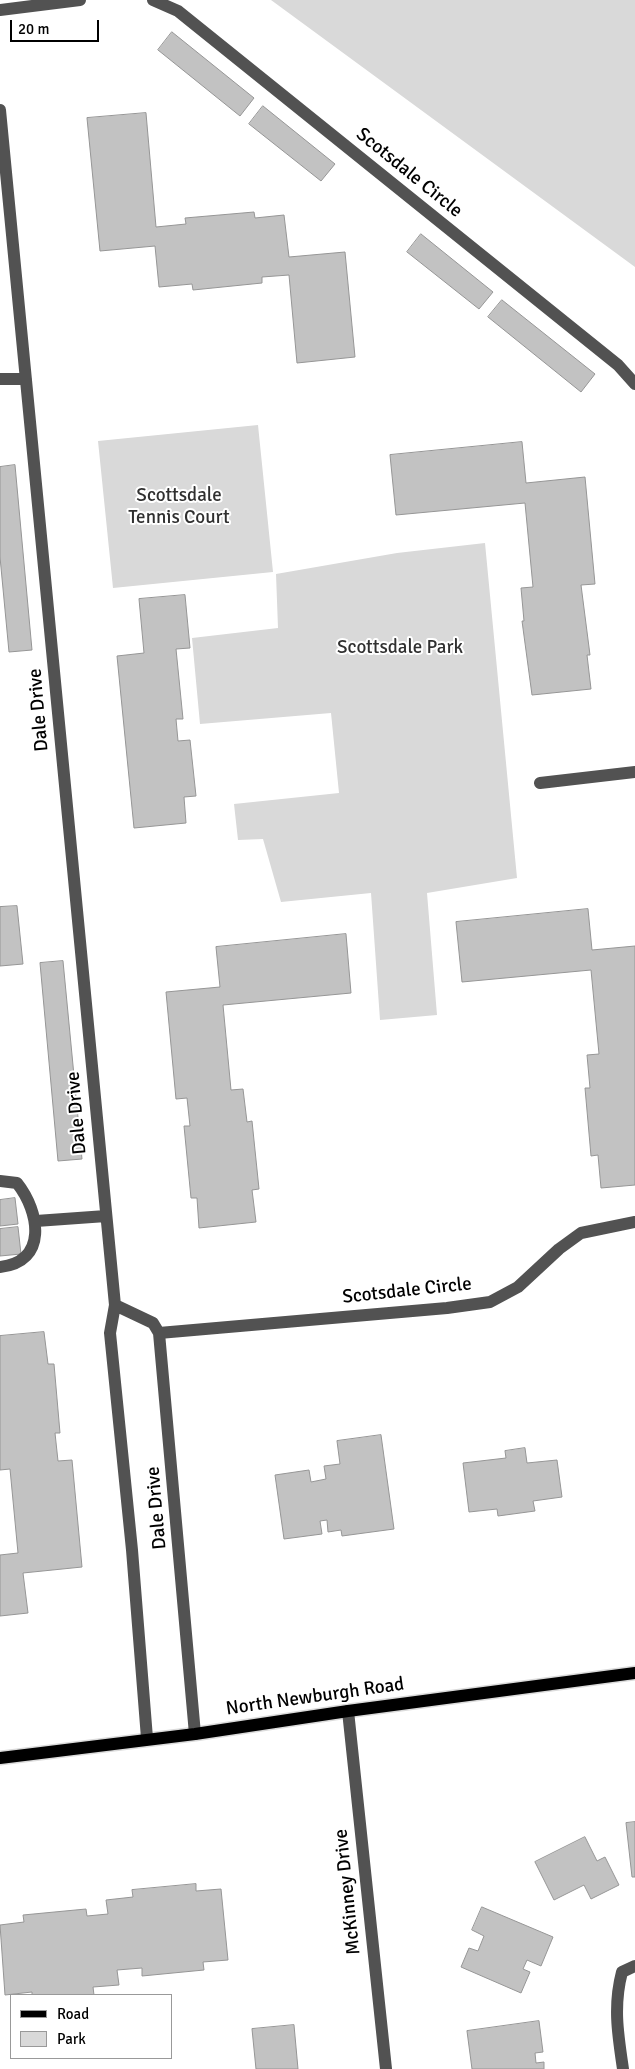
<!DOCTYPE html>
<style>
body{margin:0}
#map{position:relative;width:635px;height:2069px;overflow:hidden;background:#fff;font-family:Signika,sans-serif}
canvas{display:block}
.legend{position:absolute;left:10px;top:1994px;width:162px;height:65px;box-sizing:border-box;background:#fff;border:1px solid #999;margin:0;padding:6px 9px;list-style:none;font-size:15px;color:#000}
.legend li{display:flex;align-items:center;gap:10px;height:25px}
.legend b{width:25px;border:1px solid #999}
.scale{position:absolute;left:10px;top:20px;width:89px;height:22px;box-sizing:border-box;border:2px solid #000;border-top:0;padding-left:6px;font-size:15px;line-height:18px;white-space:nowrap;color:#000;-webkit-text-stroke:4px #fff;paint-order:stroke}
</style>
<div id="map">
<canvas width="635" height="2069"></canvas>
<ul class="legend">
<li><b style="height:6px;background:#000"></b>Road</li>
<li><b style="height:14px;background:#d9d9d9"></b>Park</li>
</ul>
<div class="scale">20 m</div>
</div>
<script>
const context = document.querySelector('canvas').getContext('2d');
context.lineJoin = 'round';
function fillPath(path, color) { context.fillStyle = color; context.fill(path, 'evenodd'); }
function stroke(path, color, width, dash) { context.strokeStyle = color; context.lineWidth = width; context.lineCap = dash ? 'butt' : 'round'; context.setLineDash(dash || []); context.stroke(path); }
function label(font, color, halo, rows, align = 'center') {
  context.font = font + ' Signika,sans-serif'; context.lineWidth = 4; context.setLineDash([]); context.textBaseline = 'middle'; context.strokeStyle = halo; context.fillStyle = color; for (const [text, x, y, turn = 0] of rows) {
    context.save(); context.translate(x, y); context.rotate((+turn || 0) * Math.PI / 180); context.textAlign = isNaN(turn) ? turn : align; if (halo) context.strokeText(text, 0, 0); context.fillText(text, 0, 0); context.restore();
  }
}
const green = new Path2D(`
 M271,0H635V267Z
 M258,425L273,572L113,588L98,441Z
 M485,543L517,878L427,893L437,1015L380,1020L371,893L281,902L263,839L238,840L234,804L339,793L331,713L200,724L192,638L278,628L276,574L397,553Z`);
const building = new Path2D(`
 M172,32L254,98L240,116L158,50Z
 M263,106L335,164L321,181L249,124Z
 M146,113L156,227L186,224L185,218L254,212L255,218L284,215L289,257L345,252L355,357L297,363L289,275L262,277V283L193,290L192,284L159,287L155,246L100,251L87,118Z
 M421,234L493,292L479,309L407,252Z
 M502,300L595,374L581,392L488,317Z
 M522,442L526,483L585,477L595,584L581,585L590,655H587L591,689L532,695L522,621H524L521,588L533,587L525,503L396,515L390,455Z
 M15,465L32,650L9,652L0,557V467Z
 M185,595L190,648L176,649L183,719H176L178,741L190,740L196,796L184,797L186,823L134,828L117,656L144,653L139,599Z
 M17,906L23,964L0,966V907Z
 M588,909L592,950L635,946V1185L601,1188L598,1155L591,1156L585,1088H590L587,1055L599,1054L591,970L462,982L456,922Z
 M346,934L351,993L223,1005L231,1090L243,1089L247,1122L252,1121L259,1189L252,1190L256,1222L199,1228L197,1198H191L184,1126H190L187,1098L176,1099L166,992L220,987L216,947Z
 M63,961L82,1159L58,1161L40,963Z
 M15,1198L18,1224L0,1226V1200Z
 M18,1227L21,1254L0,1256V1229Z
 M44,1332L48,1364H54L60,1433H55L58,1461L72,1460L82,1567L23,1573L28,1613L0,1616V1555L18,1553L10,1469L0,1470V1336Z
 M381,1435L394,1529L342,1536L341,1530L328,1532L327,1520L320,1521L322,1534L284,1539L275,1475L309,1470L311,1482L326,1479L324,1466L340,1464L337,1441Z
 M525,1448L527,1463L557,1460L562,1497L533,1501L535,1511L498,1516L497,1509L469,1512L463,1463L506,1458L505,1451Z
 M635,1822V1877H632L626,1823Z
 M585,1837L597,1861L605,1857L619,1885L591,1899L584,1885L554,1900L535,1862Z
 M196,1884V1891L221,1889L228,1960L203,1962L204,1970L142,1976V1968L117,1970L119,1985L93,1987L94,1995H32V1992L5,1995L0,1925L24,1922L23,1915L86,1909L87,1916L108,1914L106,1900L133,1897L132,1890Z
 M482,1907L553,1937L541,1966L527,1960L523,1969L530,1972L521,1993L461,1967L469,1948L478,1951L484,1936L472,1930Z
 M539,2021L543,2052L535,2053L536,2063L544,2062V2069H472L467,2031Z
 M294,2025L298,2069H256L252,2029Z`);
const minor = new Path2D(`
 M153,0L178,11L618,365L635,384
 M0,10L80,0
 M0,110L115,1305L110,1333L132,1550L147,1738
 M0,379H26
 M540,783L635,772
 M0,1181L17,1183C40,1212 48,1262 0,1267
 M36,1221L106,1216
 M115,1305L153,1323L159,1333L195,1734
 M159,1333L447,1308L490,1302L518,1287L559,1249L581,1233L635,1222
 M348,1711L386,2069
 M623,2069C618,2035 613,2006 622,1972L635,1966`);
const major = new Path2D(`
 M0,1758L195,1734L348,1711L635,1673`);
const streetNames = [
 ["Scotsdale Circle",409,173,39],
 ["Dale Drive",39,710,-95],
 ["Dale Drive",77,1113,-95],
 ["Scotsdale Circle",407,1291,-6],
 ["Dale Drive",157,1508,-95],
 ["North Newburgh Road",315,1697,-8],
 ["McKinney Drive",348,1892,-96]
];
const parkNames = [
 ["Scottsdale",179,496],
 ["Tennis Court",179,518],
 ["Scottsdale Park",400,648]
];
fillPath(green, '#d9d9d9');
fillPath(building, '#c2c2c2');
stroke(building, '#969696', 1);
stroke(major, '#dbdbdb', 15);
stroke(minor, '#525252', 12);
stroke(major, '#000', 12);
label('19px', '#000', '#fff', streetNames);
label('19px', '#303030', '#fff', parkNames);
</script>
